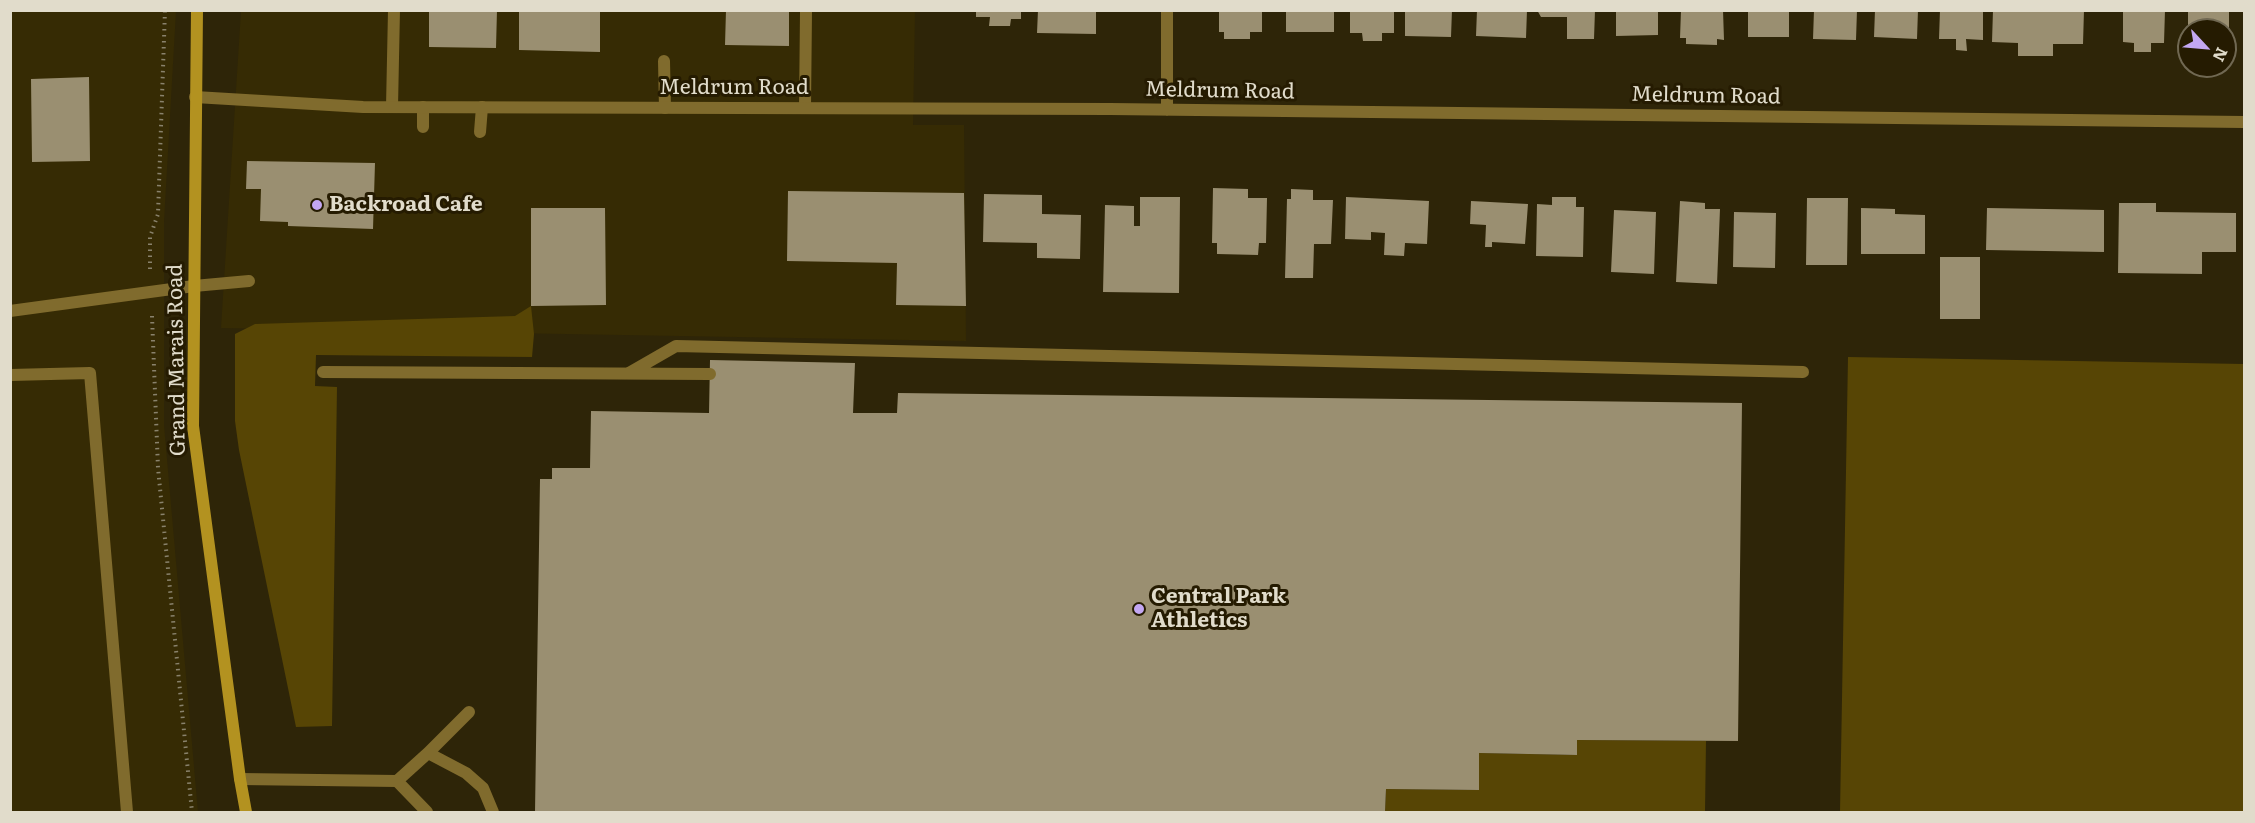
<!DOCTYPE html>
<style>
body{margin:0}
#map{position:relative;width:2255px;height:823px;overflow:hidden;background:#2e2508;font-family:Literata,serif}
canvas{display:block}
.frame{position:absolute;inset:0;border:12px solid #e1dccb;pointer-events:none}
.north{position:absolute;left:2177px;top:18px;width:60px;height:60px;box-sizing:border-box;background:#251b01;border:2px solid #706852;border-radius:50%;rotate:116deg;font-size:16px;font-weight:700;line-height:24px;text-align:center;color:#e1dccb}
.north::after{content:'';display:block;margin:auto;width:21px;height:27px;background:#c3a7f2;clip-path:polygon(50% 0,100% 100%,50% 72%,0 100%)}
</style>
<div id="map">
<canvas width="2255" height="823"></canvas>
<div class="frame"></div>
<div class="north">N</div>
</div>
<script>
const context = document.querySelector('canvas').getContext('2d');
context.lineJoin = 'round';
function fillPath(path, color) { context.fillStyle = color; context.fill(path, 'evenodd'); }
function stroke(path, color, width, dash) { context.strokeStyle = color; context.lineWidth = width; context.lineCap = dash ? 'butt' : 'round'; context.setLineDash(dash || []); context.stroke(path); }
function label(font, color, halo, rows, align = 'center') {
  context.font = font + ' Literata,serif'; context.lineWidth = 6; context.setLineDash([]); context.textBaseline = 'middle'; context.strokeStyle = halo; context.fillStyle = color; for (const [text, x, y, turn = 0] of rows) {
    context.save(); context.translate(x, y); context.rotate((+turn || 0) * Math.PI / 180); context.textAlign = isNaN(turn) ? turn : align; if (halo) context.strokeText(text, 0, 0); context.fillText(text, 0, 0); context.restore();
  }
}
const built = new Path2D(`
 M10,11H176L164,222V425L198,812H11Z
 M241,11H915L913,125H964L966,341L221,328Z`);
const green = new Path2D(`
 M531,306L534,334L532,357L316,355L315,386L337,387L332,726L296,727L239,450L235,421V334L255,324L515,316Z
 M1848,357L2244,364V812H1840Z
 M1577,740L1706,741L1705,812H1385L1386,789L1479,790V753L1576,755Z`);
const building = new Path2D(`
 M429,10H497L496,48L429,47Z
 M519,10H600V52L519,50Z
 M726,10H789V46L725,45Z
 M976,10H1021V19H1011L1010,26H989L990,17H976Z
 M1038,10H1096V34L1037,33Z
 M1219,10H1262V32H1250V39H1224V32H1219Z
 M1286,10H1334V32H1286Z
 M1350,10H1394V33H1382V41H1363L1362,33H1350Z
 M1405,10H1452L1451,37L1405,36Z
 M1477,10H1527L1526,38L1476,36Z
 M1537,10H1595L1594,39H1567V17H1541Z
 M1616,10H1658V35L1616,36Z
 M1681,10H1723L1724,40L1717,39V45L1686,44V38H1680Z
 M1748,10H1789V37H1748Z
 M1814,10H1857L1856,40L1813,39Z
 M1875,10H1918L1917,39L1874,37Z
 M1940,10H1983V40L1966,39L1967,51L1956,50V39H1939Z
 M1993,10H2084L2083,44H2053V56H2018V43L1992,42Z
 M2123,10H2165L2164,43H2151V52H2134V43L2123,42Z
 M2188,10H2229V44H2225V30H2188Z
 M89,77L90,161L32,162L31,79Z
 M247,161L375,163L373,229L288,226V222L260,221L261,189H246Z
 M1213,188L1248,189V198H1267L1266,243H1259L1258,255L1217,254V243H1212Z
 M1291,189L1313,190V200H1333L1331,244H1314L1313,278H1285L1287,199H1291Z
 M788,191L964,193L966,306L896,305L897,263L787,261Z
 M984,194L1042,195V214L1081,215L1080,259L1037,258V243L983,242Z
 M1140,197H1180L1179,293L1103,292L1105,205L1134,206V226H1140Z
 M1346,197L1429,201L1427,244L1405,243L1404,256L1384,255L1385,233L1371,232V240L1345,239Z
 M1552,197H1576V207H1584L1583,257L1536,256L1537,204L1552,205Z
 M1807,198H1848L1847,265H1806Z
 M1471,201L1528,204L1525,244L1492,242V247H1485L1486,225L1470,224Z
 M1680,201L1705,203V209H1720L1717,284L1676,282Z
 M2119,203H2156V212L2236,213V252H2202V274L2118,273Z
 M531,208H605L606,305L531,306Z
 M1861,208L1895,209V214L1925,215V254H1861Z
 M1987,208L2104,210V252L1986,250Z
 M1614,210L1656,212L1654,274L1611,272Z
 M1734,212L1776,213L1775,268L1733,267Z
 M1940,257H1980V319H1940Z
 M710,360L855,363L853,413H897L898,393L1742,403L1738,741L1577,740V755L1479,753V790L1386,789L1385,812H535L540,479H552V468H590L591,411L709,413Z`);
const path = new Path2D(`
 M150,269V237L158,214L165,10
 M152,316L158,468L192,812`);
const lane = new Path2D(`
 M664,61L665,108
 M392,107L394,10
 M805,108L806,12
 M423,127V107
 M480,132L482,107
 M10,311L194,286L249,281
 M323,372L710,374
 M629,373L676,346L1803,372
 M10,375L90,373L127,812
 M428,753L466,773L483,788L493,812
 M240,779L397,781L427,812
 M397,781L428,753L469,712`);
const street = new Path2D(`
 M195,97L363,107L1110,109L2244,122
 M1167,110V10`);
const secondary = new Path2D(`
 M197,10L193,426L240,779L246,812`);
const markers = [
 [317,205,6,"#c3a7f2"],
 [1139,609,6,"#c3a7f2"]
];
const streetNames = [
 ["Meldrum Road",734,88],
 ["Meldrum Road",1220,91,1],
 ["Meldrum Road",1706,96,1],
 ["Grand Marais Road",177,360,-91]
];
const poiNames = [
 ["Backroad Cafe",329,205],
 ["Central Park",1151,597],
 ["Athletics",1151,621]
];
fillPath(built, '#362b04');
fillPath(green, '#574505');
fillPath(building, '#9a8f71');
stroke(path, '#89826c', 4, [1.5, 4.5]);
stroke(lane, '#806b2d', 12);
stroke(street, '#806b2d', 12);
stroke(secondary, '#b39220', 12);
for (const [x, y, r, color] of markers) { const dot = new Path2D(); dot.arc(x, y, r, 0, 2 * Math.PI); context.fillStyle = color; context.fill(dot); stroke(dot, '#251b01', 2); }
label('21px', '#e1dccb', '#251b01', streetNames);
label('bold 21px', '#e1dccb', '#251b01', poiNames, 'left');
</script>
